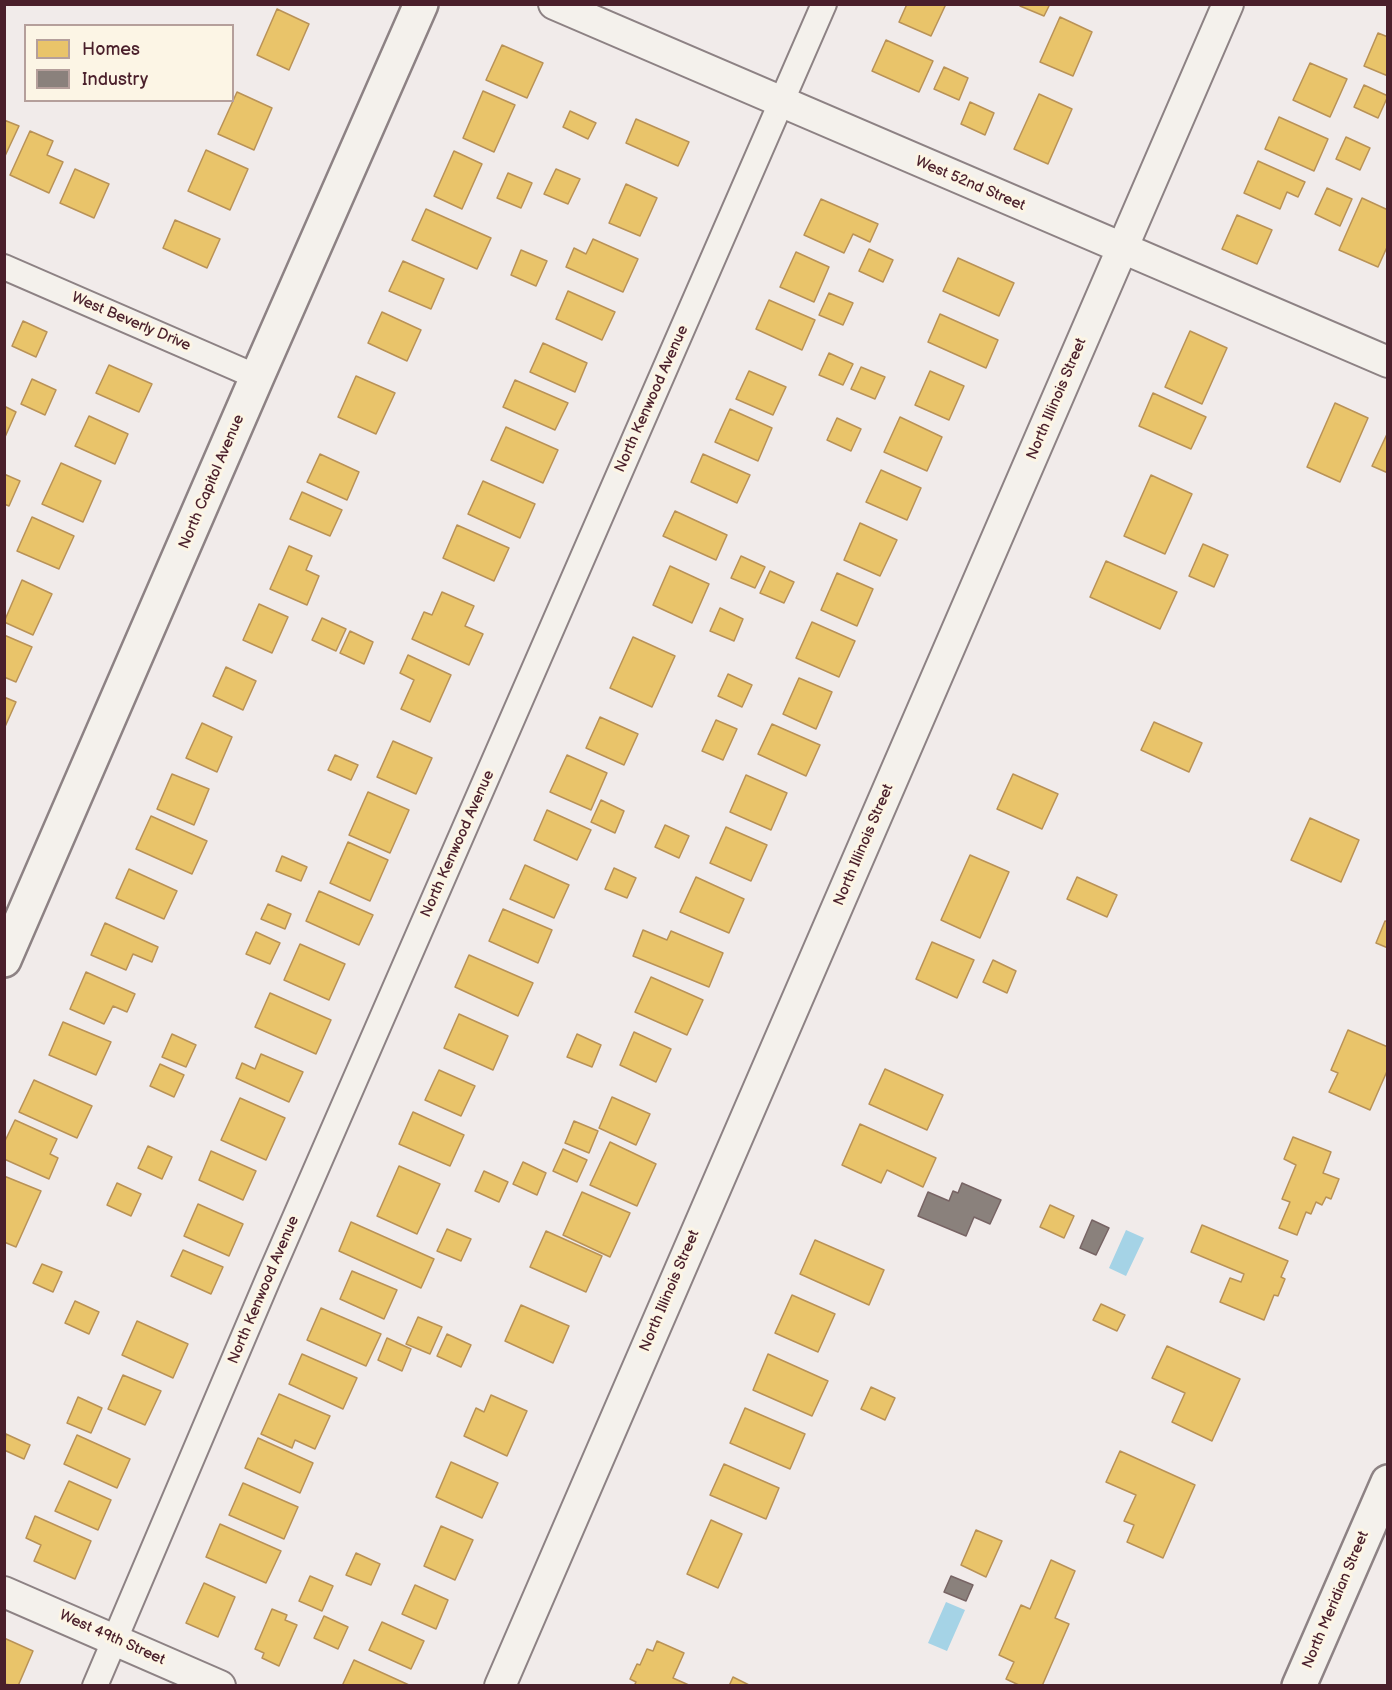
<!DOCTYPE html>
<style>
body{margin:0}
#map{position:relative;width:1392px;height:1690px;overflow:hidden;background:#f1ebea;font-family:"Balsamiq Sans",sans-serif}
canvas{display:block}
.frame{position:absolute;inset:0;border:6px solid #4a1f2b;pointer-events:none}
.legend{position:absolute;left:24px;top:24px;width:210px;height:78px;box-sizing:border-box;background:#fcf5e5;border:2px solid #b59f9b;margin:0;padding:8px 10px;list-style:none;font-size:18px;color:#4a1f2b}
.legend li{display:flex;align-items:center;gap:12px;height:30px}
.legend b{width:30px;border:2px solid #b59f9b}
</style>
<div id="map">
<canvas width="1392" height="1690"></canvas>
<div class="frame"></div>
<ul class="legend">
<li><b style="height:16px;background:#e9c46a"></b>Homes</li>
<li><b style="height:16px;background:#8a817c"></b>Industry</li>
</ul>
</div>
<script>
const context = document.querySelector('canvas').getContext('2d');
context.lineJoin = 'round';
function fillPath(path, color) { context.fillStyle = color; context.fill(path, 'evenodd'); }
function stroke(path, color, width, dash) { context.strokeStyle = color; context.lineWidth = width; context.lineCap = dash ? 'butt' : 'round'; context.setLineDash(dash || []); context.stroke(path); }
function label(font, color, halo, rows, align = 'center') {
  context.font = font + ' "Balsamiq Sans",sans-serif'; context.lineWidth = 6; context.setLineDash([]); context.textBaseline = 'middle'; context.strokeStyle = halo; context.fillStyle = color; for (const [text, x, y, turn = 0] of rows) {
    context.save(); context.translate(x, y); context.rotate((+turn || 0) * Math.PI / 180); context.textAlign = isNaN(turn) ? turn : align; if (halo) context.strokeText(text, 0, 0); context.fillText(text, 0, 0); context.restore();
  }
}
const water = new Path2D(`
 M1126,1230L1144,1238L1126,1276L1109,1268Z
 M946,1602L965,1610L947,1651L928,1643Z`);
const homes = new Path2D(`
 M907,4H946L931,36L899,22Z
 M1021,4H1050L1044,16L1020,6Z
 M277,9L309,24L289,70L257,55Z
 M1060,17L1092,32L1073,76L1040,62Z
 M1378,33L1388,37V76L1364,66Z
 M886,40L933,61L919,92L872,71Z
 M502,45L543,63L527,98L486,80Z
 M1310,63L1347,79L1330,117L1293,100Z
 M944,67L968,78L959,100L934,89Z
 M1364,85L1388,96L1378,118L1354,107Z
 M483,91L515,105L494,152L463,138Z
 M237,92L272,108L254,150L218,134Z
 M1039,94L1072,109L1048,164L1014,149Z
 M970,102L994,113L985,135L961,124Z
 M570,111L596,123L588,139L563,127Z
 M1279,117L1328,139L1314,171L1265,149Z
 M636,119L689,142L678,166L626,143Z
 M4,120L19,126L5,156H4Z
 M30,131L53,141L47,155L63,162L49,193L10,175Z
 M1346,137L1370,148L1360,170L1336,159Z
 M206,150L248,169L230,210L188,191Z
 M454,151L482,164L462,209L434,196Z
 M1258,161L1305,182L1298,197L1287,192L1280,209L1244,193Z
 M75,169L109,184L94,218L60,203Z
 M556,169L580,179L568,204L544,194Z
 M508,173L532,183L521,208L497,198Z
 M626,184L657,198L640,236L609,223Z
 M1327,188L1352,199L1340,226L1315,214Z
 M1362,198L1388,210V245L1378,267L1339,250Z
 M821,199L878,224L870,242L853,234L844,253L804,235Z
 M426,209L491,238L477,269L412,240Z
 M1237,215L1272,230L1257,264L1222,249Z
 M175,220L220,239L207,268L163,248Z
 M593,239L638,259L623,292L566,267L574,248L586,254Z
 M869,249L893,260L883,282L859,271Z
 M521,250L547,261L536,286L511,275Z
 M796,252L829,267L814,302L780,287Z
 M958,258L1014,283L999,316L943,291Z
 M403,261L444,279L431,309L389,291Z
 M568,291L615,312L602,340L556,319Z
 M829,293L853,303L843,325L819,315Z
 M769,300L815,320L802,350L756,329Z
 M382,312L421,330L407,361L368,343Z
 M940,314L998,340L986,368L928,342Z
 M23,321L47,332L36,357L12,346Z
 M1190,331L1227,348L1202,404L1165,387Z
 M543,343L587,363L575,392L530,372Z
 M829,353L853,364L843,385L819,375Z
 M109,365L152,384L139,412L96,393Z
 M861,367L885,377L875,399L851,389Z
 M749,371L786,387L773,415L736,399Z
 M930,371L964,386L949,420L915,405Z
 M356,376L395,393L376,434L338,417Z
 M32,379L56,390L45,415L21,404Z
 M515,380L568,403L555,430L503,407Z
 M1153,393L1206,417L1191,449L1139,426Z
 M1335,403L1368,418L1340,482L1307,467Z
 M4,406L16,412L5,437L4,436Z
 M730,409L772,428L758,461L715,442Z
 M89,416L128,434L115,464L75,446Z
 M900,417L942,437L927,471L884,452Z
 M837,418L861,429L851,451L827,440Z
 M506,427L558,450L543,483L491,460Z
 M1388,432V473L1372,466Z
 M320,454L359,472L347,500L307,482Z
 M703,454L750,475L737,503L691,482Z
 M61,463L101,481L83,522L42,504Z
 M881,470L921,488L907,520L866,502Z
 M4,474L20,481L9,506L4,504Z
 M1151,475L1192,494L1165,554L1124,536Z
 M483,481L535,504L520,538L468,514Z
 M302,492L342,510L330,536L290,519Z
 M675,511L727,535L716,560L663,536Z
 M32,517L74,536L59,569L17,551Z
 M860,523L897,540L880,576L844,560Z
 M457,525L509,548L494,581L443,558Z
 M1203,544L1228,555L1214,587L1189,576Z
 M289,546L312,556L306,570L319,576L307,605L270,589Z
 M741,556L765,567L755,588L731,578Z
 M1106,561L1177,592L1160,629L1090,597Z
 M670,566L709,584L692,623L653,605Z
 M770,571L794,582L784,603L760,593Z
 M837,573L873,589L857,626L821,610Z
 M22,580L52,594L33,635L4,622Z
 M442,592L474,606L465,626L483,634L469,665L412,639L424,612L432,615Z
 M259,604L288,617L272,653L243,640Z
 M720,608L743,619L734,641L710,631Z
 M322,618L346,629L336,651L312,640Z
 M812,622L855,641L839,677L796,658Z
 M350,631L373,642L364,664L340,653Z
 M4,635L32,647L16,682L4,677Z
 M633,637L675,656L652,707L610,688Z
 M408,655L451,675L430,722L401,709L414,680L400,673Z
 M226,667L256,681L243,710L213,696Z
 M728,674L752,685L742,707L718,696Z
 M799,678L832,692L816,729L783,714Z
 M4,697L16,702L4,729Z
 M600,717L638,734L624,765L586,748Z
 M716,720L737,729L723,760L702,751Z
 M1154,722L1202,743L1189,772L1141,750Z
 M202,723L232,737L217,772L186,758Z
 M772,724L820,745L806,776L758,754Z
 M393,741L432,758L416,794L377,777Z
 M335,755L358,765L351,780L328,770Z
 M567,755L607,773L591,810L550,792Z
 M172,774L209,789L194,825L157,809Z
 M1013,774L1058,794L1042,829L997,809Z
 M746,775L787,793L771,830L730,812Z
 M368,792L409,810L390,853L349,835Z
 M601,800L624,811L615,833L591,822Z
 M547,810L591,830L577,860L534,840Z
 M151,816L207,841L192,874L136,849Z
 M1310,818L1359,840L1341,882L1291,860Z
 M665,825L689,836L679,858L655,847Z
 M726,827L767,845L751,881L710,863Z
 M348,842L388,860L370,901L330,883Z
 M970,855L1009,872L980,938L941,920Z
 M282,856L307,867L301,881L276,871Z
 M525,865L569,885L554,918L510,899Z
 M614,868L636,878L627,898L605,889Z
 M129,869L177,891L164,919L116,898Z
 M696,877L744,899L729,933L680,912Z
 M1077,877L1117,895L1107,917L1067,899Z
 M319,891L373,915L359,945L306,921Z
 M268,904L291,914L285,929L261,919Z
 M503,909L552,930L538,963L489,941Z
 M1385,921L1388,922V948L1376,943Z
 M105,923L158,947L152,962L133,954L126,970L91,955Z
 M643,930L667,940L671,931L723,953L709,987L633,956Z
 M256,932L280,943L270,964L246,954Z
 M932,942L974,960L957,998L916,979Z
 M300,944L345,964L329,1000L284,980Z
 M469,955L533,983L518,1016L455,987Z
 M993,960L1016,971L1007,993L983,982Z
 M86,972L135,994L127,1012L113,1006L104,1024L70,1009Z
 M651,977L703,1000L687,1035L635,1012Z
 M270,993L331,1020L316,1054L255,1027Z
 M459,1014L508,1036L493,1070L444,1048Z
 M63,1022L111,1042L96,1075L49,1055Z
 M1348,1030L1388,1047V1069L1370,1110L1329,1092L1338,1073L1331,1070Z
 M634,1032L671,1049L656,1082L620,1065Z
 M172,1034L196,1045L186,1067L162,1057Z
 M577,1034L601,1045L592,1067L567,1057Z
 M261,1054L303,1072L289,1102L236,1078L242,1063L255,1069Z
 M160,1064L184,1075L174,1097L150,1086Z
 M885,1069L943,1095L927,1130L869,1104Z
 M439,1070L475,1086L461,1116L425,1100Z
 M34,1080L92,1106L77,1138L19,1112Z
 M612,1097L650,1114L636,1145L599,1128Z
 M240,1098L285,1118L266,1160L221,1140Z
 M413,1112L464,1135L450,1166L399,1144Z
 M15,1120L57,1139L50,1154L58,1158L49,1179L4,1159V1143Z
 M574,1121L598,1131L589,1153L565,1143Z
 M860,1124L936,1158L923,1187L887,1170L881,1183L842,1165Z
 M1293,1137L1331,1152L1323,1173L1339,1179L1331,1199L1326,1197L1322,1205L1316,1202L1311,1214L1306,1212L1297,1235L1279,1228L1290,1202L1282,1199L1296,1165L1284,1159Z
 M610,1142L656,1164L637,1206L590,1185Z
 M148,1146L172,1157L162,1179L138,1168Z
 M563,1149L587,1160L577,1182L553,1171Z
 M211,1151L256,1171L243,1200L199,1180Z
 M523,1162L546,1173L537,1195L513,1184Z
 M399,1166L440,1184L417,1234L377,1216Z
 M484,1171L508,1182L499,1202L475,1191Z
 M4,1176L41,1191L16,1247L4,1242Z
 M117,1183L141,1194L131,1216L107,1205Z
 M582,1192L630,1213L610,1257L563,1235Z
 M198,1204L243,1224L229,1256L184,1236Z
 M1050,1205L1074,1216L1064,1238L1040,1227Z
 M351,1222L434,1259L421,1288L339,1251Z
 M1202,1225L1288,1261L1281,1277L1285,1279L1278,1296L1274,1295L1264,1320L1220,1302L1230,1278L1241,1282L1244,1274L1191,1252Z
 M447,1229L471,1239L461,1261L437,1251Z
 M546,1231L602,1256L586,1292L530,1267Z
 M815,1240L884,1270L869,1305L800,1274Z
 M183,1250L223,1267L211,1294L171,1276Z
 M42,1264L62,1272L53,1292L33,1283Z
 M352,1271L397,1290L384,1319L340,1299Z
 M792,1295L835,1314L818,1352L775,1333Z
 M75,1301L99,1312L89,1334L65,1323Z
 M1101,1304L1125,1315L1117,1331L1093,1320Z
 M521,1305L569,1326L553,1363L505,1341Z
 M321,1308L381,1334L366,1366L307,1340Z
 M418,1317L442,1327L430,1354L406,1344Z
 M137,1321L188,1344L173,1378L122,1355Z
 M447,1334L471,1345L461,1367L437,1356Z
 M387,1338L411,1349L402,1371L378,1360Z
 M1167,1346L1240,1379L1212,1441L1172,1422L1185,1393L1152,1378Z
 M302,1354L357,1378L343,1409L289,1384Z
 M768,1354L828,1381L812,1416L753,1390Z
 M123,1375L161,1391L145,1425L108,1409Z
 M871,1387L895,1398L885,1420L861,1409Z
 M279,1394L330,1416L315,1449L295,1440L292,1448L261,1434Z
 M491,1395L527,1411L507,1456L464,1436L476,1408L484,1412Z
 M78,1397L102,1408L91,1433L67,1423Z
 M745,1408L805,1434L790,1469L730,1443Z
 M6,1434L30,1445L24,1459L4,1450Z
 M77,1435L130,1459L117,1488L64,1464Z
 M258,1438L313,1463L300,1493L245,1468Z
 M1120,1451L1195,1485L1163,1558L1127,1542L1134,1525L1124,1521L1136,1495L1106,1482Z
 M451,1462L498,1483L482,1518L436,1497Z
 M724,1464L779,1488L766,1519L710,1495Z
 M69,1481L111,1500L98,1530L55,1511Z
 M243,1483L298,1507L284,1539L229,1515Z
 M35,1516L91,1541L75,1579L34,1561L41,1545L26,1538Z
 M711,1520L742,1534L718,1588L687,1574Z
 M220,1524L281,1551L266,1583L206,1557Z
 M441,1526L473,1540L455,1580L424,1566Z
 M976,1530L1002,1541L986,1577L961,1565Z
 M356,1553L380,1564L371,1585L346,1575Z
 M1051,1560L1075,1571L1055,1618L1069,1624L1042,1686H1021L1006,1679L1014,1662L999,1655L1021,1605L1030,1609Z
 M310,1576L333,1586L322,1611L299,1601Z
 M204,1583L235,1597L218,1637L186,1623Z
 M415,1585L448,1600L436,1629L402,1614Z
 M272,1609L287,1615L285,1620L297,1625L279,1666L262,1658L264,1653L255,1649Z
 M324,1616L348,1627L338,1649L314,1638Z
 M382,1622L424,1641L411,1669L369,1650Z
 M4,1638L33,1651L18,1686L4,1684Z
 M657,1641L684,1653L673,1678L691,1686H634L636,1682L630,1679L637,1664L640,1665L647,1649L653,1651Z
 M354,1660L409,1685V1686H342Z
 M733,1677L751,1686H729Z`);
const industry = new Path2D(`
 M962,1183L1001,1200L990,1224L974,1217L966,1236L918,1216L928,1192L949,1201L953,1191L958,1193Z
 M1092,1220L1109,1228L1096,1255L1080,1248Z
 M951,1576L973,1585L966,1601L944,1592Z`);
const minor = new Path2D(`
 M4,267L257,377
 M95,1686L269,1277L824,4`);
const tertiary = new Path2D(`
 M554,4L1388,362
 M4,1592L220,1686
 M500,1686L1228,4`);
const secondary = new Path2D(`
 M4,960L257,377L421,4`);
const primary = new Path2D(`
 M1299,1686L1388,1482`);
const streetNames = [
 ["West 52nd Street",970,184,23],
 ["West Beverly Drive",131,322,23],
 ["North Kenwood Avenue",652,399,-66],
 ["North Illinois Street",1057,399,-67],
 ["North Capitol Avenue",212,482,-67],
 ["North Kenwood Avenue",458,844,-66],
 ["North Illinois Street",864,845,-67],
 ["North Kenwood Avenue",264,1290,-67],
 ["North Illinois Street",670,1291,-67],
 ["North Meridian Street",1336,1600,-67],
 ["West 49th Street",112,1638,24]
];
fillPath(water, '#a5d3e6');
fillPath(homes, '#e9c46a');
stroke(homes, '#b99257', 1.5);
fillPath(industry, '#8a817c');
stroke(industry, '#776464', 1.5);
stroke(minor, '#8d8284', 28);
stroke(tertiary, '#8d8284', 34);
stroke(secondary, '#8d8284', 38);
stroke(primary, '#8d8284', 38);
stroke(minor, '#f4f1ec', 24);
stroke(tertiary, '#f4f1ec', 30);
stroke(secondary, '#f4f1ec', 33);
stroke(primary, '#f4f1ec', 33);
label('15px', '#4a1f2b', '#fcf5e5', streetNames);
</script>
